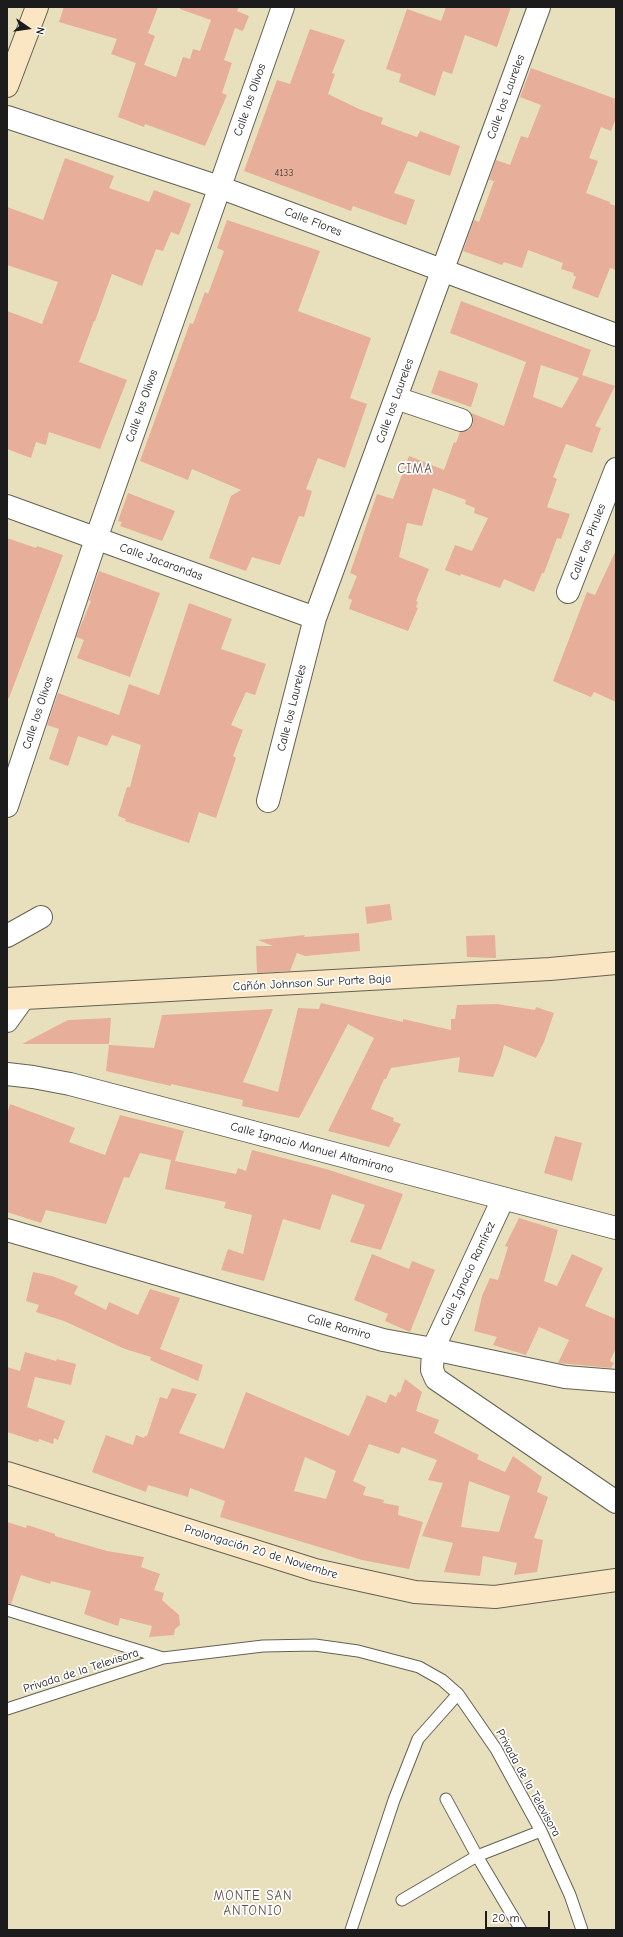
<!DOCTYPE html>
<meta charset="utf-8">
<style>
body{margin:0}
#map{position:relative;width:623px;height:1937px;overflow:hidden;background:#e8e0bd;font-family:"Comic Neue",sans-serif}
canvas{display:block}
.frame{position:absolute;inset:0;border:8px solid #1c1c1c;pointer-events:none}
.north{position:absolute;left:8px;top:8px;width:40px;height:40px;-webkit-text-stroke:3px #fff;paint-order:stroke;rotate:103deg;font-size:11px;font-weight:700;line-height:16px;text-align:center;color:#1c1c1c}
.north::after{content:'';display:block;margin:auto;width:14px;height:18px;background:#1c1c1c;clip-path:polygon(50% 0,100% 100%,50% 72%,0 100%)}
.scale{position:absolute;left:485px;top:1911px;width:65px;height:18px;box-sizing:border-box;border:2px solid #1c1c1c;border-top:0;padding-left:5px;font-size:12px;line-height:14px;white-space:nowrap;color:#1c1c1c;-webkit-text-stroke:3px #fff;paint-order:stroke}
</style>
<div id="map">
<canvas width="623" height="1937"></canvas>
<div class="frame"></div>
<div class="north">N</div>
<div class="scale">20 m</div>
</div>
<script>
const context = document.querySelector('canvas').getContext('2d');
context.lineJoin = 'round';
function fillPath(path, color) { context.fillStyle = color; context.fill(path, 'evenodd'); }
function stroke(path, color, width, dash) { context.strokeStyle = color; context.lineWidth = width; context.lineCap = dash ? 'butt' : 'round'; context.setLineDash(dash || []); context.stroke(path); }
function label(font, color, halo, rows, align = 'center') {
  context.font = font + ' "Comic Neue",sans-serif'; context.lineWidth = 3.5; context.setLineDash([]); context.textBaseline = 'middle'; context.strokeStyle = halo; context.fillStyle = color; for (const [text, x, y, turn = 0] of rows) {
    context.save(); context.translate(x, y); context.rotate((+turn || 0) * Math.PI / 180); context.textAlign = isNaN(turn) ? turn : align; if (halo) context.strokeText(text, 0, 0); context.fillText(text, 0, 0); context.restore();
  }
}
const building = new Path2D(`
 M64,7H158L148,33L155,36L144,65L176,77L183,57L190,59L193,49L200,51L211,20L180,9V7H239L237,11L249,16L243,31L235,28L224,60L232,63L222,93L227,95L205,146L145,124L144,127L118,117L136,63L111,54L117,39L59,22Z
 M446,7H511L497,47L465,35L452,74L443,71L435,96L399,82L401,74L386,69L407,9L441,21Z
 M310,29L345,40L332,73L335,74L328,94L359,109L383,118L381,124L417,137L420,131L460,146L450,176L408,161L394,193L415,200L406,225L353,206L351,211L244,171L277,80L290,84Z
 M531,68L616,99V118L611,131L601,127L589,158L598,161L586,193L610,202V204L616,206V270L610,268L598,298L572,288L576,277L573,275L574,273L561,269L563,263L528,250L522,268L504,262L502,265L463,251L474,220L479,222L494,181L489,180L496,160L510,165L521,136L528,138L541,105L520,97Z
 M65,158L114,176L109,188L149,202L154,190L191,204L179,235L171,232L163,251L156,249L142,286L112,274L95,321H94L79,362L127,380L100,449L49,432L46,445L36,442L31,458L7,449V311L42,324L58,282L7,265V207L43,220Z
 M227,220L320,251L298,311L371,338L350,398L367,404L345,468L318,458L306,489L312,491L304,517L299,516L280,565L252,557L246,571L209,558L231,496L241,490L192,469L188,480L140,461L190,323L193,324L205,292L208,294L224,251L217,248Z
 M461,301L591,350L582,375L615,386L595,426L601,428L592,453L566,444L553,477L557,479L547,507L570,514L561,539L557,538L544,573H542L534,592L504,579L500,588L461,574L460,576L445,570L455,545L472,551L488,518L474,513L475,508L465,504L466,500L433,488L422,526L407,523L399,557L429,569L416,601L418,602L416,607L418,608L408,631L349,609L352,600L348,598L357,576L350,573L377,494L393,499L409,456L444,470L454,442L456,443L460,432L469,430L473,424V418L471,413L504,426L526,362L450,333ZM541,365L579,378L562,408L533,397Z
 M439,370L477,383L478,385L471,407L431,393Z
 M128,493L175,511L162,541L120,526L122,522L118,521Z
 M7,538L36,548L37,546L63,555L9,698H7Z
 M616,550V702L594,692L591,697L553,681L587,592L595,595Z
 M99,571L160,593L130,677L77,658L84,640L76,637L91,601L89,600Z
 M189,603L232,619L221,649L266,664L255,695L246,692L231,725L243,730L233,756L236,758L216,818L199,812L189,843L125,821L126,819L118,816L127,787H130L141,745L112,735L107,746L78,736L68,766L49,759L59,729L47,725L58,693L119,715L129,684L159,695Z
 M390,904L392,920L367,924L365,907Z
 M359,933L360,951L305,956L297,953L290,971L257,973L256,946H273L258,940L305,935L304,937Z
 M495,935L496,958L467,957L466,936Z
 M321,1003L403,1022V1019L451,1030V1019H455L457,1005L497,1004L535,1010L536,1007L554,1013L544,1042L536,1058L504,1045L501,1057L493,1077L458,1072L460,1057L391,1068L386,1079H384L371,1109L394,1118L393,1121L401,1124L389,1147L328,1131L374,1038L348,1024L299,1118L242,1106L243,1100L171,1084V1086L106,1071L109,1045L154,1048L162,1015L273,1009L243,1082L278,1092L298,1008L319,1009Z
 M111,1018L109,1044H22L68,1020Z
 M10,1104L75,1128L69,1142L105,1155L120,1115L184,1131L175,1161L236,1174L238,1168L246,1171L252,1150L326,1169L403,1194L381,1250L350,1242L365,1205L332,1194L320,1230L283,1219L264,1281L221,1270L228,1249L243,1254L252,1215L224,1208L226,1202L165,1189L171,1160L140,1153L129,1178L124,1177L106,1224L46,1210L41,1223L7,1212V1115Z
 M555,1136L582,1143L572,1181L544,1173Z
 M519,1218L558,1230L544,1281L557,1286L572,1254L603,1268L585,1306L616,1319V1348L610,1361L614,1363L611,1368L558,1363L569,1340L539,1327L526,1355L493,1345L497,1337L474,1331L482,1296L490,1278L498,1280L508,1247L505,1246Z
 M372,1254L409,1269L412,1261L435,1270L410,1332L385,1321L388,1314L354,1300Z
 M33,1272L52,1276L78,1286L74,1294L106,1310L109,1302L138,1315L150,1289L180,1298L160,1349L203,1365L198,1381L150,1360L151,1357L125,1349L64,1321L36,1312L39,1305L26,1301Z
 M25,1352L56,1361L57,1359L76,1364L71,1385L35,1377L27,1407L65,1421L58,1440L54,1438L53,1444L39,1439L38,1442L7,1432V1367L20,1371Z
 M405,1379L422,1392L416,1411L439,1420L434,1433L479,1455L477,1459L505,1472L513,1456L542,1477L537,1492L548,1497L534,1538L543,1540L537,1572L514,1575L517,1563L483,1556L480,1576L444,1572L453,1543L422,1536L443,1483L428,1480L437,1460L402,1447L399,1454L369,1444L353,1481L366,1487L363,1495L384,1500L383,1503L399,1506L398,1515L423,1522L409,1569L362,1560L220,1517L225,1501L190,1488L188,1497L148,1485L146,1492L92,1472L106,1435L133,1445L136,1435L144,1438L145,1436H147L160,1397L167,1399L172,1388L197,1394L179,1433L224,1449L246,1392L349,1436L367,1395L386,1403L390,1394L396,1397L398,1392L400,1393ZM305,1457L336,1471L326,1499L294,1491ZM469,1481L510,1496L499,1532L461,1527Z
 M7,1522L26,1528L27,1525L55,1534V1536L107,1551L144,1557L141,1567L160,1574L154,1590L164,1593L162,1600L179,1615L180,1625L175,1629L174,1635L149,1637L152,1626L120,1618L118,1626L84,1614L91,1591L51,1581L50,1584L21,1575L11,1604L7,1603Z`);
const lane = new Path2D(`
 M7,1610L163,1658
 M7,1709L163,1658L263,1646L315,1645L358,1651L419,1667L442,1680L458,1694L496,1749L541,1831L570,1895L582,1930
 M402,1900L477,1856L446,1799
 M351,1930L394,1800L418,1739L458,1694
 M521,1930L477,1856L541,1831`);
const street = new Path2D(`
 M7,117L219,187L616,335
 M396,398L461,420
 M7,506L315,618
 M568,592L616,469
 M268,801L315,618L539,7
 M7,806L96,539L283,7
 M7,936L41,917
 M7,1021L22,1000
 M7,1074L33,1077L70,1084L616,1228
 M503,1199L433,1349L565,1377L616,1381
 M7,1230L383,1340L433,1349L432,1370L436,1379L616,1502`);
const secondary = new Path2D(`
 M7,86L37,7
 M7,999L550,969L616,963
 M7,1473L315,1570L415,1592L495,1597L616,1580`);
const numberNames = [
 ["4133",284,173]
];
const streetNames = [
 ["Calle los Laureles",506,97,-70],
 ["Calle los Olivos",250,100,-71],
 ["Calle Flores",313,222,21],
 ["Calle los Laureles",395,401,-70],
 ["Calle los Olivos",142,406,-71],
 ["Calle los Pirules",588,542,-69],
 ["Calle Jacarandas",161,562,20],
 ["Calle los Laureles",292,708,-76],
 ["Calle los Olivos",38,713,-72],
 ["Cañón Johnson Sur Parte Baja",312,983,-3],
 ["Calle Ignacio Manuel Altamirano",312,1148,15],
 ["Calle Ignacio Ramírez",468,1274,-65],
 ["Calle Ramiro",339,1327,16],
 ["Prolongación 20 de Noviembre",261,1552,17],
 ["Privada de la Televisora",81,1671,-18],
 ["Privada de la Televisora",528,1783,61]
];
const neighbourhoodNames = [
 ["CIMA",415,469],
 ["MONTE SAN",253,1896],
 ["ANTONIO",253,1911]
];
fillPath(building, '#e7ae99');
stroke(lane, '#636154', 13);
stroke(street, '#636154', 24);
stroke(secondary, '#636154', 24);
stroke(lane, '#fff', 11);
stroke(street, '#fff', 22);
stroke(secondary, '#fbe6c3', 22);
label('10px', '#4f403b', null, numberNames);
label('12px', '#1c1c1c', '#fff', streetNames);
context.letterSpacing = '1px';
label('13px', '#634f48', '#fff', neighbourhoodNames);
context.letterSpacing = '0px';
</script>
